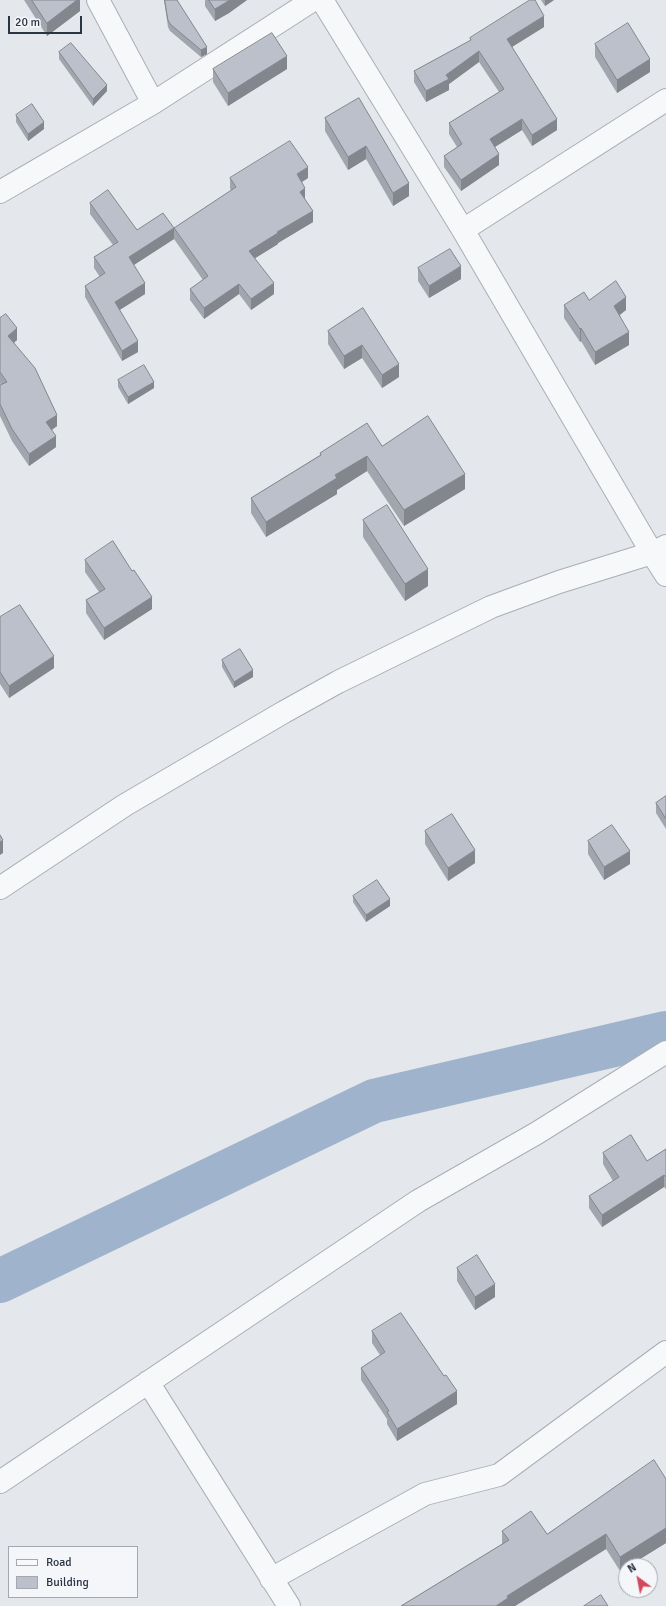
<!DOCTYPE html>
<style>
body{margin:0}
#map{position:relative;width:666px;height:1606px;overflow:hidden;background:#e4e7ec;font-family:Signika,sans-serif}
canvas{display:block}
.legend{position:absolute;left:8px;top:1546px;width:130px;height:52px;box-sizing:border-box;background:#f4f6f9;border:1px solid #a4a8b1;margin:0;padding:5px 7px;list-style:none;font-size:12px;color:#2b3445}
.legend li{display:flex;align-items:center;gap:8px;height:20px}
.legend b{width:20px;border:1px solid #a4a8b1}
.north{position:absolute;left:618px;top:1558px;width:40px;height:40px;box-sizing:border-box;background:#f4f6f9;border:1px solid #a4a8b1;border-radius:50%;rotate:328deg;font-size:11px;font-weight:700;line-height:16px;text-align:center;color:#2b3445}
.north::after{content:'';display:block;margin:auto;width:14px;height:18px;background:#d1495b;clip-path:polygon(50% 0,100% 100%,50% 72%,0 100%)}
.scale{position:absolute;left:8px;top:16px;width:74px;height:18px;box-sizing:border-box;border:2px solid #2b3445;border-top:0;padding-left:5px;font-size:12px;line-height:14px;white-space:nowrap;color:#2b3445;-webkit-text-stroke:3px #f4f6f9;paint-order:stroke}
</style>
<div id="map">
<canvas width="666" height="1606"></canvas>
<ul class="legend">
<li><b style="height:5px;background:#f7f8fa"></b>Road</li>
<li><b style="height:11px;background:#bbc0ca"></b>Building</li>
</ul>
<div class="north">N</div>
<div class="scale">20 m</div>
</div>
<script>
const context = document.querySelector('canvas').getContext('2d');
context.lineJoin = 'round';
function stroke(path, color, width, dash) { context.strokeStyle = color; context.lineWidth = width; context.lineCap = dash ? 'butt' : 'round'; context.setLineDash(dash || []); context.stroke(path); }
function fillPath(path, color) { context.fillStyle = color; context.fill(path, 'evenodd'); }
const river = new Path2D(`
 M0,1281L374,1101L666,1033`);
const street = new Path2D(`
 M98,0L153,103
 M0,192L153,103L313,0
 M463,230L666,100
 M666,546L652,553L666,575
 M0,888L125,805L284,712L338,682L491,607L559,582L652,553L463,230L322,0
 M148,1382L289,1606
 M0,1482L418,1201L537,1133L666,1052
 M271,1579L425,1494L499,1475L666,1352`);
const wall = new Path2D(`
 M24,0H80V11L47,36Z
 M164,0H177L207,54L201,57L170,31L168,27Z
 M205,0H247L229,13L215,21L205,6Z
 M541,0H554L545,6Z
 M544,27L512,47L557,130L532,146L522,130L495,147L499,165L461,191L444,167V156L457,147L449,134V123L499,92L479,62L449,84V90L426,102L414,82V71L470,41V38Z
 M595,44L650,72L617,93L595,57Z
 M59,52L107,91L93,106L59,59Z
 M213,69H287L228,106L213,82Z
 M359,98L409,196L393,206L366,159L348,170L325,131V118Z
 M16,115L44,129L28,141L16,122Z
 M230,178H308L302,182L305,199L313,222L278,243V244L255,258L274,294L251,310L239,294L204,319L190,300V289L203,280L174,239L134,265L145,294L119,310L138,352L122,361L85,297V286L100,277L94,268V257L113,245L90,214V203L137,230L174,228L231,191L230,188Z
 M418,268L461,279L429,298L418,281Z
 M589,300L626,310L620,315L629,345L595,365L581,341L580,342L564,318V305Z
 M363,308L399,377L382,388L362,358L344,369L328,344V331Z
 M0,318L17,340L14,343L57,426L52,430L56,447L29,466L12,441L0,416V385H1L0,383Z
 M118,380L154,388L128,404L118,387Z
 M382,446L465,489L404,526L367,471L337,490V494L266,537L251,513V498L320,455V453Z
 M363,520L428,586L405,601L363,537Z
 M85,560L132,571L152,609L104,640L86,613V600L99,592L85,572Z
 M0,617L54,668L9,698L0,684Z
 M222,660L253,677L234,688L222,667Z
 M666,796V829L656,813V803Z
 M425,831L475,863L448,881L425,844Z
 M588,841L630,864L604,880L588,854Z
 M353,896L390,906L366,922L353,902Z
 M666,1149V1189L664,1187L602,1227L589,1208V1196L613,1181L603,1164V1153L647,1161Z
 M457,1268L495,1297L475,1310L457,1281Z
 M372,1331L457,1404L397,1441L387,1424V1419L361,1380V1368L380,1355L372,1343Z
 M666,1479V1543L620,1571L606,1549L515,1606H401L502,1544V1531L547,1534Z`);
const shadedWall = new Path2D(`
 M77,0H80V11L47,36V23Z
 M230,0H247L229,13L215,21V9Z
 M545,0H554L545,6Z
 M544,16V27L507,50V39Z
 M207,47V54L201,57V50Z
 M479,51V62L449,84V90L426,102V91L446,75Z
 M287,56V69L228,106V93Z
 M650,59V72L617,93V80Z
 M107,85V91L93,106V99Z
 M522,119V130L490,150V139Z
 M557,119V130L532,146V135Z
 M44,122V129L28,141V134Z
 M366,146V159L348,170V157Z
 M499,154V165L461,191V180Z
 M308,167V178L297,185V174Z
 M409,183V196L393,206V193Z
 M305,188V199L300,203V192Z
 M313,211V222L278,243V244L249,262V251L277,232Z
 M174,228V239L129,268V257Z
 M461,266V279L429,298V286Z
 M145,283V294L115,313V302Z
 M274,283V294L251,310V299Z
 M239,284V294L204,319V308Z
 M626,297V310L614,319V306Z
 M17,328V340L8,347V336Z
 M581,328V341L580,342V329Z
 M629,332V345L595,365V352Z
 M138,341V352L122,361V351Z
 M362,345V358L344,369V356Z
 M399,364V377L382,388V375Z
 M154,382V388L128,404V397Z
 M57,415V426L46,434V422Z
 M56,436V447L29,466V454Z
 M367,456V471L337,490V494L266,537V522L335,475Z
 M465,474V489L404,526V510Z
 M428,569V586L405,601V584Z
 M152,597V609L104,640V628Z
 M54,656V668L9,698V686Z
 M253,670V677L234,688V682Z
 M3,840V853L0,855V842Z
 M475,850V863L448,881V868Z
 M630,851V864L604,880V867Z
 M390,899V906L366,922V915Z
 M664,1175V1187L602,1227V1215Z
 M495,1284V1297L475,1310V1297Z
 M457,1391V1404L397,1441V1429Z
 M666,1528V1543L629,1566H626V1568L620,1571V1557Z
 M606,1534V1549L515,1606H496L507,1596Z`);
const building = new Path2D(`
 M32,0H77L47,23Z
 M165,0H177L207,47L201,50L170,24L168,20Z
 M209,0H230L215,9Z
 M530,0H535L544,16L507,39L557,119L532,135L522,119L490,139L499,154L461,180L444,156L462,144L449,123L504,89L479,51L446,75L449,79L426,91L414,71L471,40L470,38Z
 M628,23L650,59L617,80L595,44Z
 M272,33L287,56L228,93L213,69Z
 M71,43L107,85L93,99L59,52Z
 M359,98L409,183L393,193L366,146L348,157L325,118Z
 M32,104L44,122L28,134L16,115Z
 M290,141L308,167L297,174L305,188L300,192L313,211L277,232L278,233L249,251L274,283L251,299L239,284L204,308L190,289L208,276L174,228L236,187L230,178Z
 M108,190L137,230L163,213L174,228L129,257L145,283L115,302L138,341L122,351L85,286L105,273L94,257L118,242L90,203Z
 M450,249L461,266L429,286L418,268Z
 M616,281L626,297L614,306L629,332L595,352L581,328L580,329L564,305L584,292L589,300Z
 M363,308L399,364L382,375L362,345L344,356L328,331Z
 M6,314L17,328L8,336L35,368L57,415L46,422L56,436L29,454L12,429L0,404V385L7,382L0,372V318Z
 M144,365L154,382L128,397L118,380Z
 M428,416L465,474L404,510L367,456L335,475L337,478L266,522L251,498L321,455L320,453L367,423L382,446Z
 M387,505L428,569L405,584L363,520Z
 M113,541L132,571L134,570L152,597L104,628L86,600L105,589L85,560Z
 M20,605L54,656L9,686L0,672V617Z
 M240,649L253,670L234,682L222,660Z
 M666,796V819L656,803Z
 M452,814L475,850L448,868L425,831Z
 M612,825L630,851L604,867L588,841Z
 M0,835L3,840L0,842Z
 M377,880L390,899L366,915L353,896Z
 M631,1135L647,1161L666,1149V1177L664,1175L602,1215L589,1196L619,1177L603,1153Z
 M477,1255L495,1284L475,1297L457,1268Z
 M401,1313L444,1376L446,1375L457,1391L397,1429L387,1412L389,1411L361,1368L385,1352L372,1331Z
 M654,1460L666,1479V1528L620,1557L606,1534L507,1596L508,1598L496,1606H401L509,1540L502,1531L531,1511L547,1534Z
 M601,1595L608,1606H584Z`);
stroke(river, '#9fb4cc', 44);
stroke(street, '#a9aeb7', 24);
stroke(street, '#f7f8fa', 22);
fillPath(wall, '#a1a5ae');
fillPath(shadedWall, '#83868d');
fillPath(building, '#bbc0ca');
stroke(building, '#83868d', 1);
</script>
